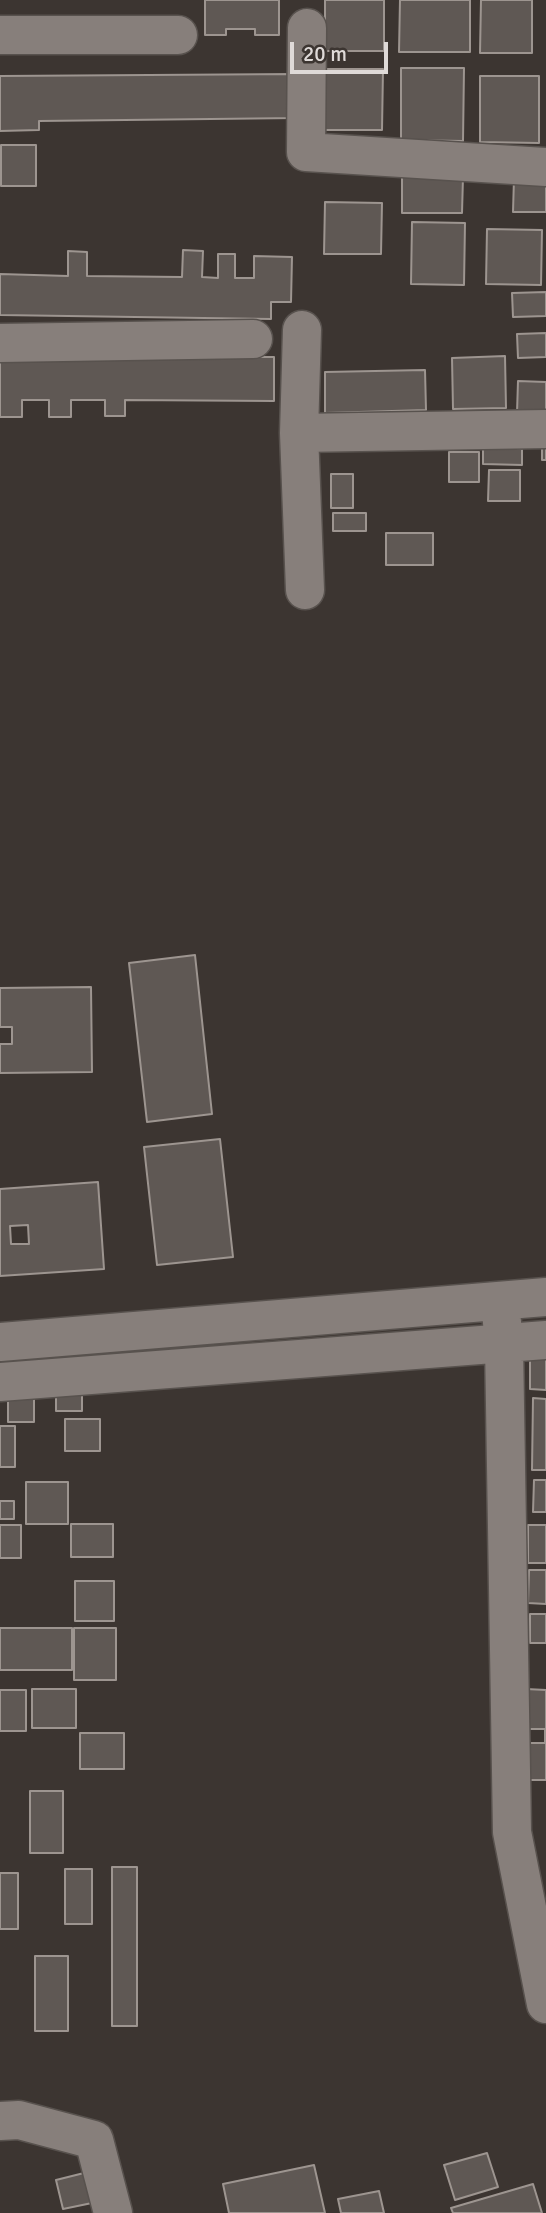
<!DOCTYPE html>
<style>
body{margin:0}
#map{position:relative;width:546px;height:2213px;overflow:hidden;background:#3c3531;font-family:Signika,sans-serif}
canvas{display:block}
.scale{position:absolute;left:290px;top:42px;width:98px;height:32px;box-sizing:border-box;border:4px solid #dfdad8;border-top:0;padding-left:9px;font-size:21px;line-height:24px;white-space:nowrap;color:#dfdad8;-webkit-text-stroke:5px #3c3531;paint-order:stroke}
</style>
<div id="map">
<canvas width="546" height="2213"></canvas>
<div class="scale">20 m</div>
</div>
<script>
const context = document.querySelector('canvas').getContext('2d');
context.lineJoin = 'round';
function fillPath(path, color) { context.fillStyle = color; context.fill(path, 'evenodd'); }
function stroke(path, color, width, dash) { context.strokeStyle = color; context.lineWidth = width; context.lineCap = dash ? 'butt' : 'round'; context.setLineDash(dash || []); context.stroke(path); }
const building = new Path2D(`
 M205,0H279V35H255V29H226V35H205Z
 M325,0H384V51H325Z
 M400,0H470V52H399Z
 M481,0H532V53H480Z
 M401,68H464L463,141L401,140Z
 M317,69H383L382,130H316Z
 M297,74V118L39,121V130L0,131V76Z
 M480,76H539V143L480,142Z
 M1,145H36V186H1Z
 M402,177H463L462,213H402Z
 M514,178H546V212H513Z
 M325,202L382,203L381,254H324Z
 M412,222L465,223L464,285L411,284Z
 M487,229L542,230L541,285L486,284Z
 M183,250L203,251L202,277L218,278V254H235V278H254V256L292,257L291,302H271V319L0,315V274L68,276V251L87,252V276L182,277Z
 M546,292V316L513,317L512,293Z
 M546,333V357L518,358L517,334Z
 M0,356L274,357V401L125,400V416H105V400H71V417H49V400H22V417H0Z
 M505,356L506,408L453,409L452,358Z
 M425,370L426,410L325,413V372Z
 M518,381L546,382V413H517Z
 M542,440H546V460H542Z
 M483,449H522V465L483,464Z
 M449,452H479V482H449Z
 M489,470H520V501H488Z
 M331,474H353V508H331Z
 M333,513H366V531H333Z
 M386,533H433V565H386Z
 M195,955L212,1114L147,1122L129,963Z
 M91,987L92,1072L0,1073V1044H12V1027H0V988Z
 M220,1139L233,1257L157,1265L144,1147Z
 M98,1182L104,1269L0,1276V1189ZM28,1225L29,1244H11L10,1226Z
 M530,1354H546V1390L530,1389Z
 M56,1387H82V1411H56Z
 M8,1390H34V1422H8Z
 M533,1398L546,1399V1470H532Z
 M65,1419H100V1451H65Z
 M0,1426H15V1467H0Z
 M534,1480H546V1512H533Z
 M26,1482H68V1524H26Z
 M0,1501H14V1519H0Z
 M71,1524H113V1557H71Z
 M0,1525H21V1558H0Z
 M528,1525H546V1563H528Z
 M529,1570H546V1604L528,1603Z
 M75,1581H114V1621H75Z
 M530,1614H546V1643H530Z
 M0,1628H72V1670H0Z
 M74,1628H116V1680H74Z
 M32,1689H76V1728H32Z
 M526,1689L546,1690V1780H527L528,1743H545V1729H526Z
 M0,1690H26V1731H0Z
 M80,1733H124V1769H80Z
 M30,1791H63V1853H30Z
 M112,1867H137V2026H112Z
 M65,1869H92V1924H65Z
 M0,1873H18V1929H0Z
 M35,1956H68V2031H35Z
 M487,2153L498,2187L455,2200L444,2165Z
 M314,2165L325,2213H229L223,2184Z
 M84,2173L92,2203L63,2209L56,2180Z
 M533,2184L542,2213H453L451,2208Z
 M379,2191L384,2213H341L338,2199Z`);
const minor = new Path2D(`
 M307,28L306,152L546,167
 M0,35H178
 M302,330L299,433L305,590
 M0,343L253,339
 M299,433L546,429
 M500,1301L504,1344L512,1832L546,2004
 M0,1342L546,1297
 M0,1382L546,1340
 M0,2121L19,2120L94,2140L113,2213`);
fillPath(building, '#5f5854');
stroke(building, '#9d9590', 2);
stroke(minor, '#58524e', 41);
stroke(minor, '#877f7b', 38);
</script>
